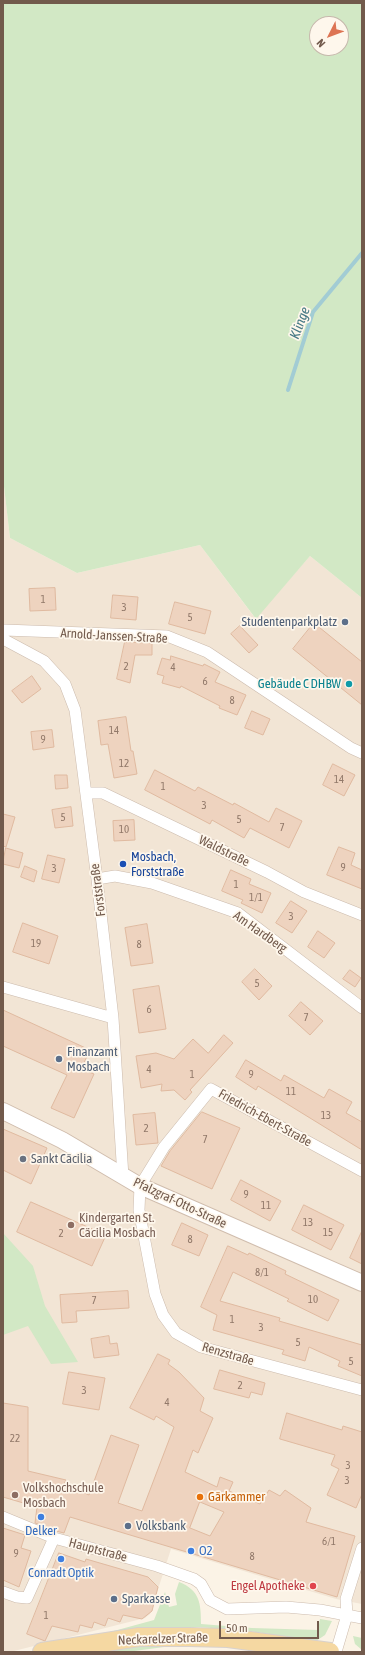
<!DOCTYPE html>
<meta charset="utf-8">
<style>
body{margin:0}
#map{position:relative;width:365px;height:1655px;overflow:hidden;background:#fbf3e6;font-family:"Asap Condensed",sans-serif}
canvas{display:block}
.frame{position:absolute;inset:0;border:4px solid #725a4c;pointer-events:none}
.north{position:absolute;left:309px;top:16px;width:40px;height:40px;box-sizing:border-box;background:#fef7ec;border:1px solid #c6b8ac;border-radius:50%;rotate:228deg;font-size:11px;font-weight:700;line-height:16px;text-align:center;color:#725a4c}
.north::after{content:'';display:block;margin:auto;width:14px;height:18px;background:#dd7453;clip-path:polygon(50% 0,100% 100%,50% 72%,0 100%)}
.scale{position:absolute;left:219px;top:1621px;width:100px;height:18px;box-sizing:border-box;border:2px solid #725a4c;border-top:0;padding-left:5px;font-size:12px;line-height:14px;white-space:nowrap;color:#725a4c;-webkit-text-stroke:3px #fef7ec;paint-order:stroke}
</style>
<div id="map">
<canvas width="365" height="1655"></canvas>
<div class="frame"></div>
<div class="north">N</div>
<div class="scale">50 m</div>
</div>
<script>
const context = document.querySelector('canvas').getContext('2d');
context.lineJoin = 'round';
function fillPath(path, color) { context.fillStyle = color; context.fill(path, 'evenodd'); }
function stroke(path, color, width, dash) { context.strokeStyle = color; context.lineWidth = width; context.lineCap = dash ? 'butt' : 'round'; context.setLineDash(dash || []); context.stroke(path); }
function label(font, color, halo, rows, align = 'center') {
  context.font = font + ' "Asap Condensed",sans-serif'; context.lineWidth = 3.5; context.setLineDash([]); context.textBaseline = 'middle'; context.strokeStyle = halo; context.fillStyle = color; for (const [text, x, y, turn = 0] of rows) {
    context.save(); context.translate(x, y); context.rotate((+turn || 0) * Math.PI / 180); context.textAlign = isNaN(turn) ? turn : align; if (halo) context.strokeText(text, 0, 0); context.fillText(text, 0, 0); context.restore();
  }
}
const residential = new Path2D(`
 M3,478L10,538L77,573L200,545L255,618L310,556L362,598V1604L336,1599L171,1549L150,1614L145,1618L10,1652H3Z`);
const green = new Path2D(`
 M3,3H362V598L310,556L256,619L200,545L77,573L10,538L3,478ZM317,24H341V48H317Z
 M3,1233L33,1266L45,1306L78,1362L51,1364L28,1326L3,1335Z
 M179,1582C200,1590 201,1604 201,1624L252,1628L318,1630L320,1619L332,1621L325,1635L316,1641L249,1631L199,1627L110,1634V1632L154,1620L165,1592L169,1607L177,1605L175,1594Z
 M353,1636L362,1638V1650L355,1644Z
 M129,1646L164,1647L127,1652H82Z`);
const stream = new Path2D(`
 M288,390L313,312L362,253`);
const building = new Path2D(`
 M55,588L56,610L30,611L29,589Z
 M113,595L138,597L136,620L111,618Z
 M175,602L211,611L205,634L169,624Z
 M314,623L362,662V705L293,649Z
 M240,626L258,645L249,653L231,634Z
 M125,642L152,643V655H135L130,683L117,679Z
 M171,656L203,666L204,664L220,672L215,682L246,695L237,715L219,708L220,706L181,686L180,688L162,683L164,676L157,674L162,658L170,660Z
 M32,676L41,689L22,703L12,691Z
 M252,711L270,719L263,735L245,728Z
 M126,717L131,751H133L137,774L114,778L108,744L101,745L98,721Z
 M52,730L54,747L33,750L31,732Z
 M333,764L355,775L344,796L323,785Z
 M155,770L195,791L198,787L233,805L234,803L269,822L276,808L302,821L289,848L250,828L244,838L212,820L210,824L145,790Z
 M55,775H67L68,788L56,789Z
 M71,807L73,826L55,828L52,810Z
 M3,814L15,817L6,847L3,846Z
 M134,820L135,840L114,841L113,821Z
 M339,847L355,853L351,865L362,870V889L327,875Z
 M6,848L23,853L19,868L3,864Z
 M48,855L65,859L59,883L42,879Z
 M25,866L37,871L34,882L21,877Z
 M231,870L251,879L249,884L271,893L262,913L241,903L243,900L222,891Z
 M291,901L307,911L292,933L276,923Z
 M23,923L58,936L49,964L13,952Z
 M147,924L153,963L131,966L125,928Z
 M318,931L335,943L324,958L308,947Z
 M255,969L272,986L259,1000L242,982Z
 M350,970L361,978L355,987L343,979Z
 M159,986L166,1029L139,1033L133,990Z
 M301,1002L323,1021L310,1035L289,1016Z
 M3,1010L90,1050L81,1069L94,1074L74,1118L51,1108L67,1075L3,1046Z
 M224,1035L233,1043L190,1090L192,1092L185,1100L174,1090L161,1091L162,1084L141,1088L136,1056L156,1053L174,1059L193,1039L208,1053Z
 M246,1060L281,1081L284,1075L324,1098L329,1089L352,1102L346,1113L362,1122V1150L258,1086L256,1090L236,1077Z
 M202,1112L240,1128L212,1189L161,1166L170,1151Z
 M155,1113L158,1143L136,1145L133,1115Z
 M3,1129L47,1148L31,1184L3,1170Z
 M241,1180L281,1201L270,1221L231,1200Z
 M31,1202L106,1235L92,1266L17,1232Z
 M304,1205L344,1225L331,1250L292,1230Z
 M182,1223L208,1235L199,1256L172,1245Z
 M362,1231V1264L350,1258Z
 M228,1246L248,1255L249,1253L286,1271L285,1274L339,1300L328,1321L287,1301L289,1299L233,1272L220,1301L280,1318L279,1321L362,1345V1376L338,1366L340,1361L309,1347L305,1361L282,1354L284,1350L213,1330L217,1315L201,1307Z
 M128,1291L129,1308L76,1311L77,1322L62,1323L60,1295Z
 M109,1336L110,1344L117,1343L119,1355L94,1358L91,1339Z
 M158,1354L170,1360L168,1364L179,1372L204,1398L200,1411L213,1418L198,1453L193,1450L185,1472L217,1487L220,1477L233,1482L229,1491L260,1504L269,1490L280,1496L285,1490L311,1508L306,1522L355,1536L337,1597L70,1517L64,1533L56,1531L35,1523L37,1507L3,1497V1403L28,1407V1471L66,1480L64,1484L89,1495L111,1435L139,1445L118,1503L142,1511L174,1427L156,1416L154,1420L130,1408ZM200,1502L224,1512L210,1536L190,1528Z
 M220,1370L265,1383L262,1395L251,1392L249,1398L214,1389Z
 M69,1372L105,1378L99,1410L63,1404Z
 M287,1413L342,1430L343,1426L362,1432V1494L356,1508L327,1495L339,1469L331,1465L335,1455L280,1439Z
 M3,1528L25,1535L21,1548L31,1551L19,1587L3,1580Z
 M59,1553L85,1562L86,1559L148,1577L158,1587L152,1611L142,1619L123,1615L120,1622L108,1618L105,1626L94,1622L92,1628L80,1625L78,1632L52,1626L45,1641L27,1634Z`);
const street = new Path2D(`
 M3,631L4,630L167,636L207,652L351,748L362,753
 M3,639L44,661L65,684L75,710L97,879L113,1018L123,1177
 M86,793H103L267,872L304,892L362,915
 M97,879L115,876L152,883L238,913L362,1008
 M3,987L113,1018
 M362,1171L211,1089L164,1147L140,1186L139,1210L155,1294L163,1315L176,1333L201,1347L362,1390
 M3,1517L54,1538L157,1566L194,1579L201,1584L210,1600L227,1609L286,1607L320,1610L362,1618
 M3,1592L17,1597L27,1598L54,1538
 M336,1652L347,1615L346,1599L362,1548`);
const secondary = new Path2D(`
 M3,1111L62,1140L140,1186L362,1283`);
const primary = new Path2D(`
 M42,1652L139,1637H189L228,1638L330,1652`);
const markers = [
 [345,622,4,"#5c6f8a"],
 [349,684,4,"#0f9aa8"],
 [123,864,4,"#1a4fb4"],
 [59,1059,4,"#5c6f8a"],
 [23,1159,4,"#6b7280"],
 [71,1225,4,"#8d6e63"],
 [15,1495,4,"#8d6e63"],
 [200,1497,4,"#e8710a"],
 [41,1517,4,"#3f7fe0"],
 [128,1526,4,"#5c6f8a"],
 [191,1551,4,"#3f7fe0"],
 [61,1559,4,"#3f7fe0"],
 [313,1586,4,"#e0444e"],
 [114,1599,4,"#5c6f8a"]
];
const numberNames = [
 ["1",43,600],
 ["3",124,608],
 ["5",190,618],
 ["2",126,667],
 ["4",173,668],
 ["6",205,682],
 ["8",232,701],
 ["14",114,731],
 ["9",43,740],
 ["12",124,764],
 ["14",339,780],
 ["1",163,787],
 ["3",204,806],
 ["5",63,818],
 ["5",239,820],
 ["7",282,828],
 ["10",124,830],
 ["9",343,868],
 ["3",54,869],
 ["1",236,885],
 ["1/1",256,898],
 ["3",291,917],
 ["19",36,944],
 ["8",139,945],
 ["5",257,984],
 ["6",149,1010],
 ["7",306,1018],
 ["4",149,1070],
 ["1",192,1075],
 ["9",251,1075],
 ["11",291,1092],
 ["13",326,1116],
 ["2",146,1129],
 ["7",205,1140],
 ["9",246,1195],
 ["11",266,1206],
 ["13",308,1223],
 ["15",328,1233],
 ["2",61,1234],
 ["8",190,1240],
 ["8/1",262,1273],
 ["10",313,1300],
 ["7",94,1301],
 ["1",232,1320],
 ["3",261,1328],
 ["5",298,1343],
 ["5",351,1362],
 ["2",240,1386],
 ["3",84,1391],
 ["4",167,1403],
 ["22",15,1439],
 ["3",348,1466],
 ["3",347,1481],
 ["6/1",329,1542],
 ["9",16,1554],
 ["8",252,1557],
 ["1",46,1616]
];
const serviceNames = [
 ["Studentenparkplatz",337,622,"right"],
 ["Finanzamt",67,1052],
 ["Mosbach",67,1067],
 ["Volksbank",136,1526],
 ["Sparkasse",122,1599]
];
const streetNames = [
 ["Arnold-Janssen-Straße",114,636,3],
 ["Waldstraße",224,851,26],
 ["Forststraße",98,890,-97],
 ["Am Hardberg",260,932,35],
 ["Friedrich-Ebert-Straße",265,1118,29],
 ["Pfalzgraf-Otto-Straße",180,1203,25],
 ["Renzstraße",228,1354,16],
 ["Hauptstraße",98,1550,15],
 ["Neckarelzer Straße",163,1639,-2]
];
const cultureNames = [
 ["Gebäude C DHBW",341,684]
];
const transitNames = [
 ["Mosbach,",131,857],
 ["Forststraße",131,872]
];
const worshipNames = [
 ["Sankt Cäcilia",31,1159]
];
const educationNames = [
 ["Kindergarten St.",79,1218],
 ["Cäcilia Mosbach",79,1233],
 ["Volkshochschule",23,1488],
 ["Mosbach",23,1503]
];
const foodNames = [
 ["Gärkammer",208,1497]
];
const shopNames = [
 ["Delker",41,1531],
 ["O2",199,1551,"left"],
 ["Conradt Optik",61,1573]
];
const healthNames = [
 ["Engel Apotheke",305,1586]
];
const waterNames = [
 ["Klinge",300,323,-69]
];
fillPath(residential, '#f2e5d5');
fillPath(green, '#d2e8c5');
stroke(stream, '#a2ccd4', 4);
fillPath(building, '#eed3bf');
stroke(building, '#e0baa0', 1);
stroke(street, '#ccbbad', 12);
stroke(secondary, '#d0bdad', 18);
stroke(primary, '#d8d1cd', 20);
stroke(street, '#fff', 11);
stroke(secondary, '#fff', 16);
stroke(primary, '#f5d8a2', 18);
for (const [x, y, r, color] of markers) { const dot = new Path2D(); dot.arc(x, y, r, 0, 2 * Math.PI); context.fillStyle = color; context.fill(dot); stroke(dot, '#fef7ec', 1.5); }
label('11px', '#917869', null, numberNames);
label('13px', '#4e5e75', '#fef7ec', serviceNames, 'left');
label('13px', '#725a4c', '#fef7ec', streetNames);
label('13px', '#0d838f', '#fef7ec', cultureNames, 'right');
label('13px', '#164399', '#fef7ec', transitNames, 'left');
label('13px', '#5b616d', '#fef7ec', worshipNames, 'left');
label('13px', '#785e54', '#fef7ec', educationNames, 'left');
label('13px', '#c56008', '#fef7ec', foodNames, 'left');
label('13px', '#366cbe', '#fef7ec', shopNames);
label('13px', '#be3a42', '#fef7ec', healthNames, 'right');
label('italic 14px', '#477985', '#fef7ec', waterNames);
</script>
